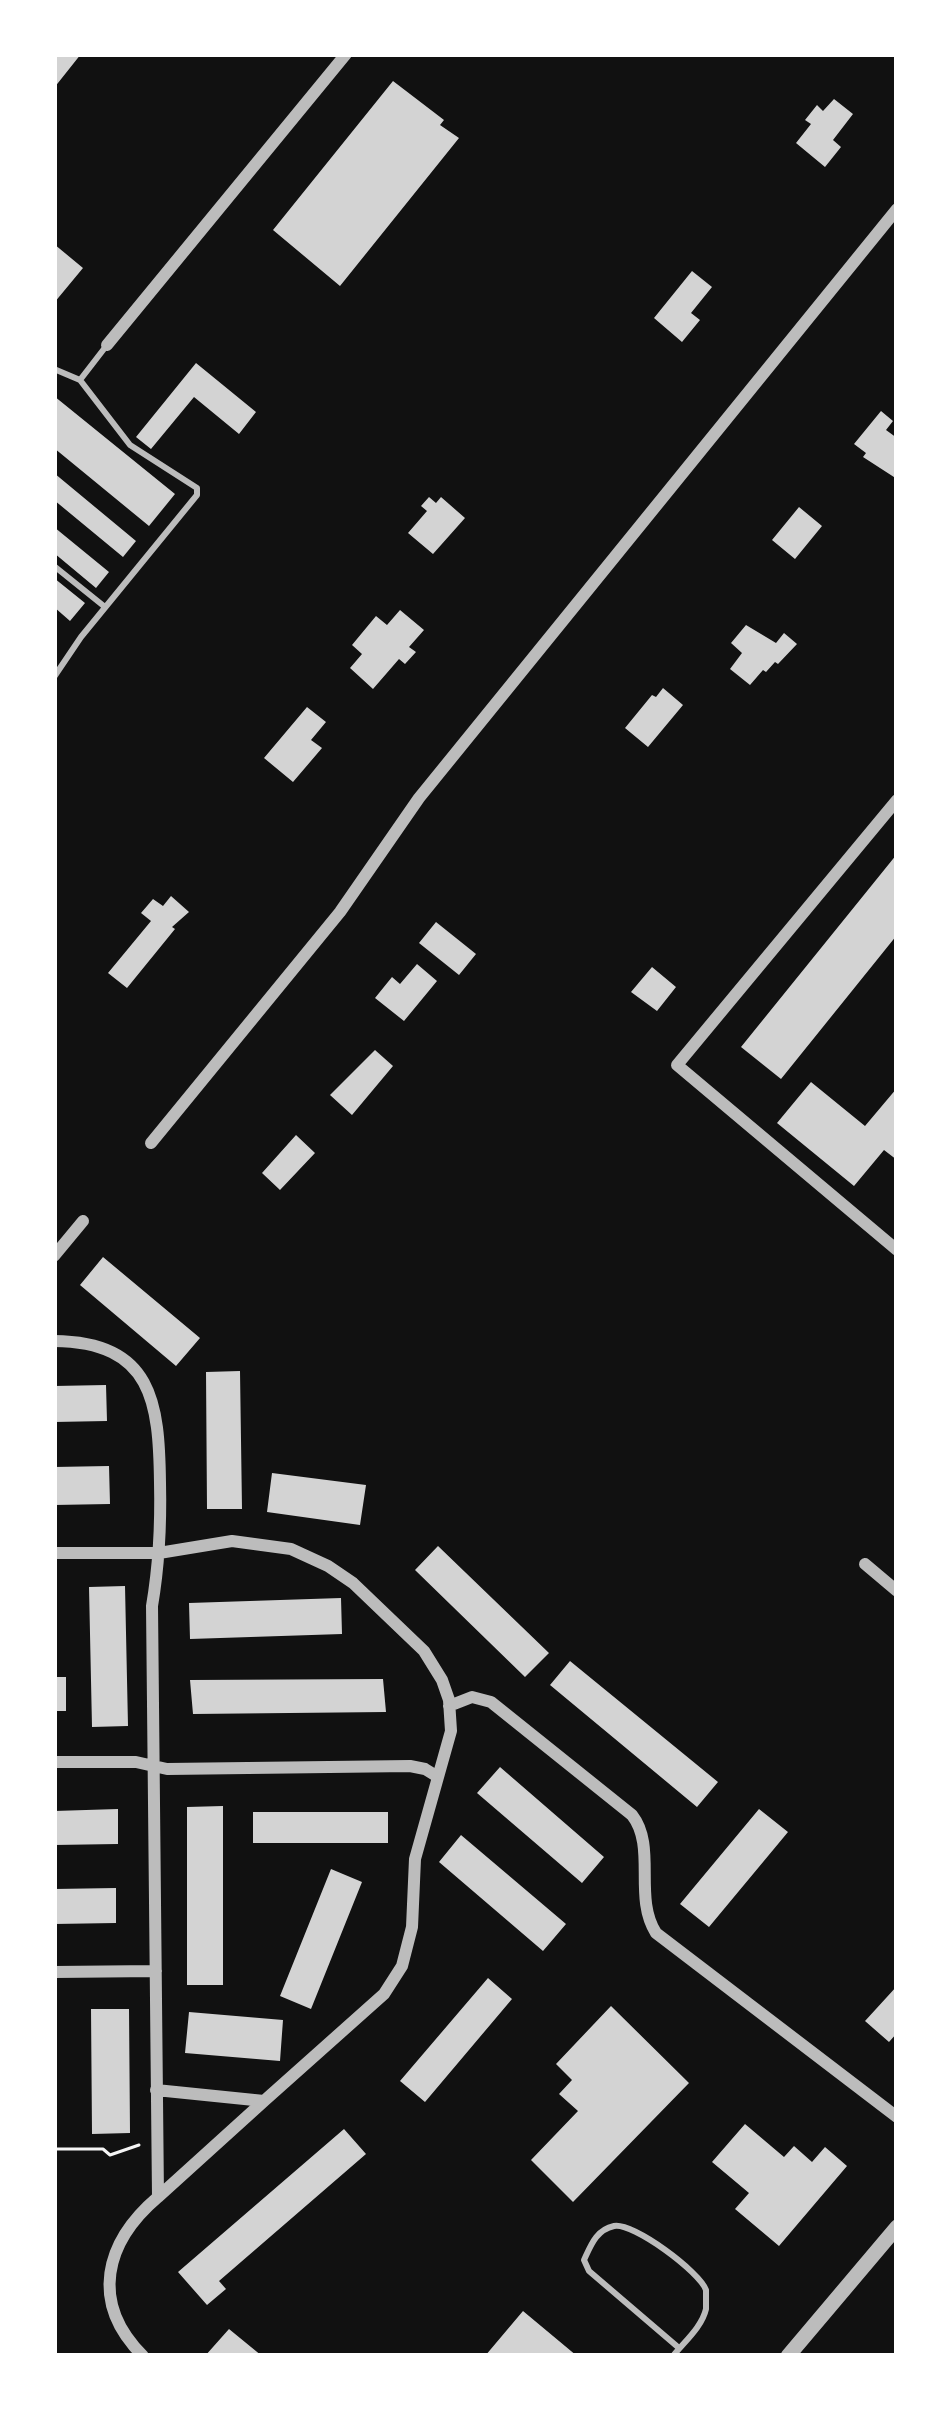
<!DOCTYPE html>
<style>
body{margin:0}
#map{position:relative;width:951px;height:2410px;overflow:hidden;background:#111;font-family:Jost,sans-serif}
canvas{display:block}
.frame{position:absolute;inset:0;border:57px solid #fff;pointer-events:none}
</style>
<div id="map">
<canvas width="951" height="2410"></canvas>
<div class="frame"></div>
</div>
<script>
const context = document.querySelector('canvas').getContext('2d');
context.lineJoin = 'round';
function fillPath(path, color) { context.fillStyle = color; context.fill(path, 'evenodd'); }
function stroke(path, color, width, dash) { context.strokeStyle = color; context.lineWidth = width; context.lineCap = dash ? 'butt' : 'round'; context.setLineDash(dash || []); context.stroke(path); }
const building = new Path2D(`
 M54,54H81L54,88Z
 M393,81L444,120L440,125L459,138L340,286L273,230Z
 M834,99L853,114L833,140L841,147L825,167L796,143L811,124L805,120L817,105L823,111Z
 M54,244L83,268L54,303Z
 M692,271L712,287L691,313L700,320L682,342L654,318Z
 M196,363L256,412L239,434L194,397L151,449L136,437Z
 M54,396L175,494L149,526L54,448Z
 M881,411L893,421L886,430L897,438V479L863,457L866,453L854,444Z
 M54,473L136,541L123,557L54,500Z
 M429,497L436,503L441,497L465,518L433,554L408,533L427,511L421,506Z
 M799,507L822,526L795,559L772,540Z
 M54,527L109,572L96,588L54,553Z
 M54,578L85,603L70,621L54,607Z
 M400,610L424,630L409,647L416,652L405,664L399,659L373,689L350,668L362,654L352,645L376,616L387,625Z
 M746,625L776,643L784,633L797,644L778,664L775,662L766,672L763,670L750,685L730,669L742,653L731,643Z
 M663,688L683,705L648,747L625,728L652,695L656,697Z
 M307,707L326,722L311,740L322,748L293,782L264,758Z
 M897,854V935L781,1079L741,1047Z
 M171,896L189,912L172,927L175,929L127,988L108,973L151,921L141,913L153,899L163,906Z
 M436,922L476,954L459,975L419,943Z
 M417,964L437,981L404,1021L375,998L392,977L400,984Z
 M652,967L676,987L657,1011L631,992Z
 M375,1050L393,1066L352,1115L330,1095Z
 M811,1082L865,1126L897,1088V1160L884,1150L854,1186L777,1123Z
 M296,1135L315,1153L280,1190L262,1173Z
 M103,1257L200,1338L176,1366L80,1285Z
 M240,1371L242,1509H207L206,1372Z
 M106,1385L107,1421L54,1422V1386Z
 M109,1466L110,1504L54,1505V1467Z
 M272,1473L366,1485L360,1525L267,1512Z
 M438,1546L549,1653L525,1677L415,1570Z
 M125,1586L128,1726L92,1727L89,1587Z
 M341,1598L342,1634L190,1639L189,1603Z
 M570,1661L718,1782L697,1807L550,1685Z
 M54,1677H66V1711H54Z
 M383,1679L386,1712L193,1714L190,1680Z
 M500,1767L604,1857L582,1883L477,1793Z
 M223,1806V1985H187V1807Z
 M118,1809V1844L54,1845V1811Z
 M759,1809L788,1832L709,1927L680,1904Z
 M253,1812H388V1843H253Z
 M461,1835L566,1924L543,1951L439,1862Z
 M331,1869L362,1882L311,2009L280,1996Z
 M116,1888V1923L54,1924V1889Z
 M488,1978L512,1999L425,2102L400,2081Z
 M897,1986V2033L889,2042L865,2021Z
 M611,2006L689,2083L573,2202L531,2160L578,2111L559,2094L572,2080L556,2064Z
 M91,2009H129L130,2133L92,2134Z
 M189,2012L283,2020L280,2061L185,2053Z
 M745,2124L784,2157L794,2146L812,2162L825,2147L847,2166L779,2246L735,2209L749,2193L712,2162Z
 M344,2129L366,2154L219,2281L226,2289L207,2305L178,2272Z
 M523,2311L577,2356H485Z
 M229,2329L262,2356H205Z`);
const path = new Path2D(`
 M54,2149H103L110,2155L139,2145`);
const service = new Path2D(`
 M54,369L80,380L107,345
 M54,566L105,607
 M54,677L81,637L197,495V488L130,445L80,380
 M673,2356C684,2342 702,2327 706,2309C706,2307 706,2292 706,2290C700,2272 633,2222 614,2226C596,2230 591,2245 584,2260L589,2271L679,2348`);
const minor = new Path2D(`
 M107,345L346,54
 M897,800L677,1065L897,1250
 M151,1143L340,912L419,798L897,209
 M54,1256L83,1221
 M54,1341C153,1342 159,1403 160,1483C161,1525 159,1565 152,1606L158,2197C105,2242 89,2302 143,2356
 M54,1553H159L232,1541L291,1549L328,1566L353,1583L424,1651L442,1680L449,1700L451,1731L415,1859L412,1927L402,1966L384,1994L264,2101L156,2090
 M865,1564L897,1591
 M449,1706L472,1697L491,1702L632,1815C657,1847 633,1897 656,1933L897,2117
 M54,1762H136L167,1769L410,1766L425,1769L438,1777
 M54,1972L156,1971
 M158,2197L264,2101`);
const tertiary = new Path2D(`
 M788,2356L897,2227`);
fillPath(building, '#d3d3d3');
stroke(path, '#f5f5f5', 3);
stroke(service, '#bcbcbc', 6);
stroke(minor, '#bcbcbc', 12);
stroke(tertiary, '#bcbcbc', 15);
</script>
